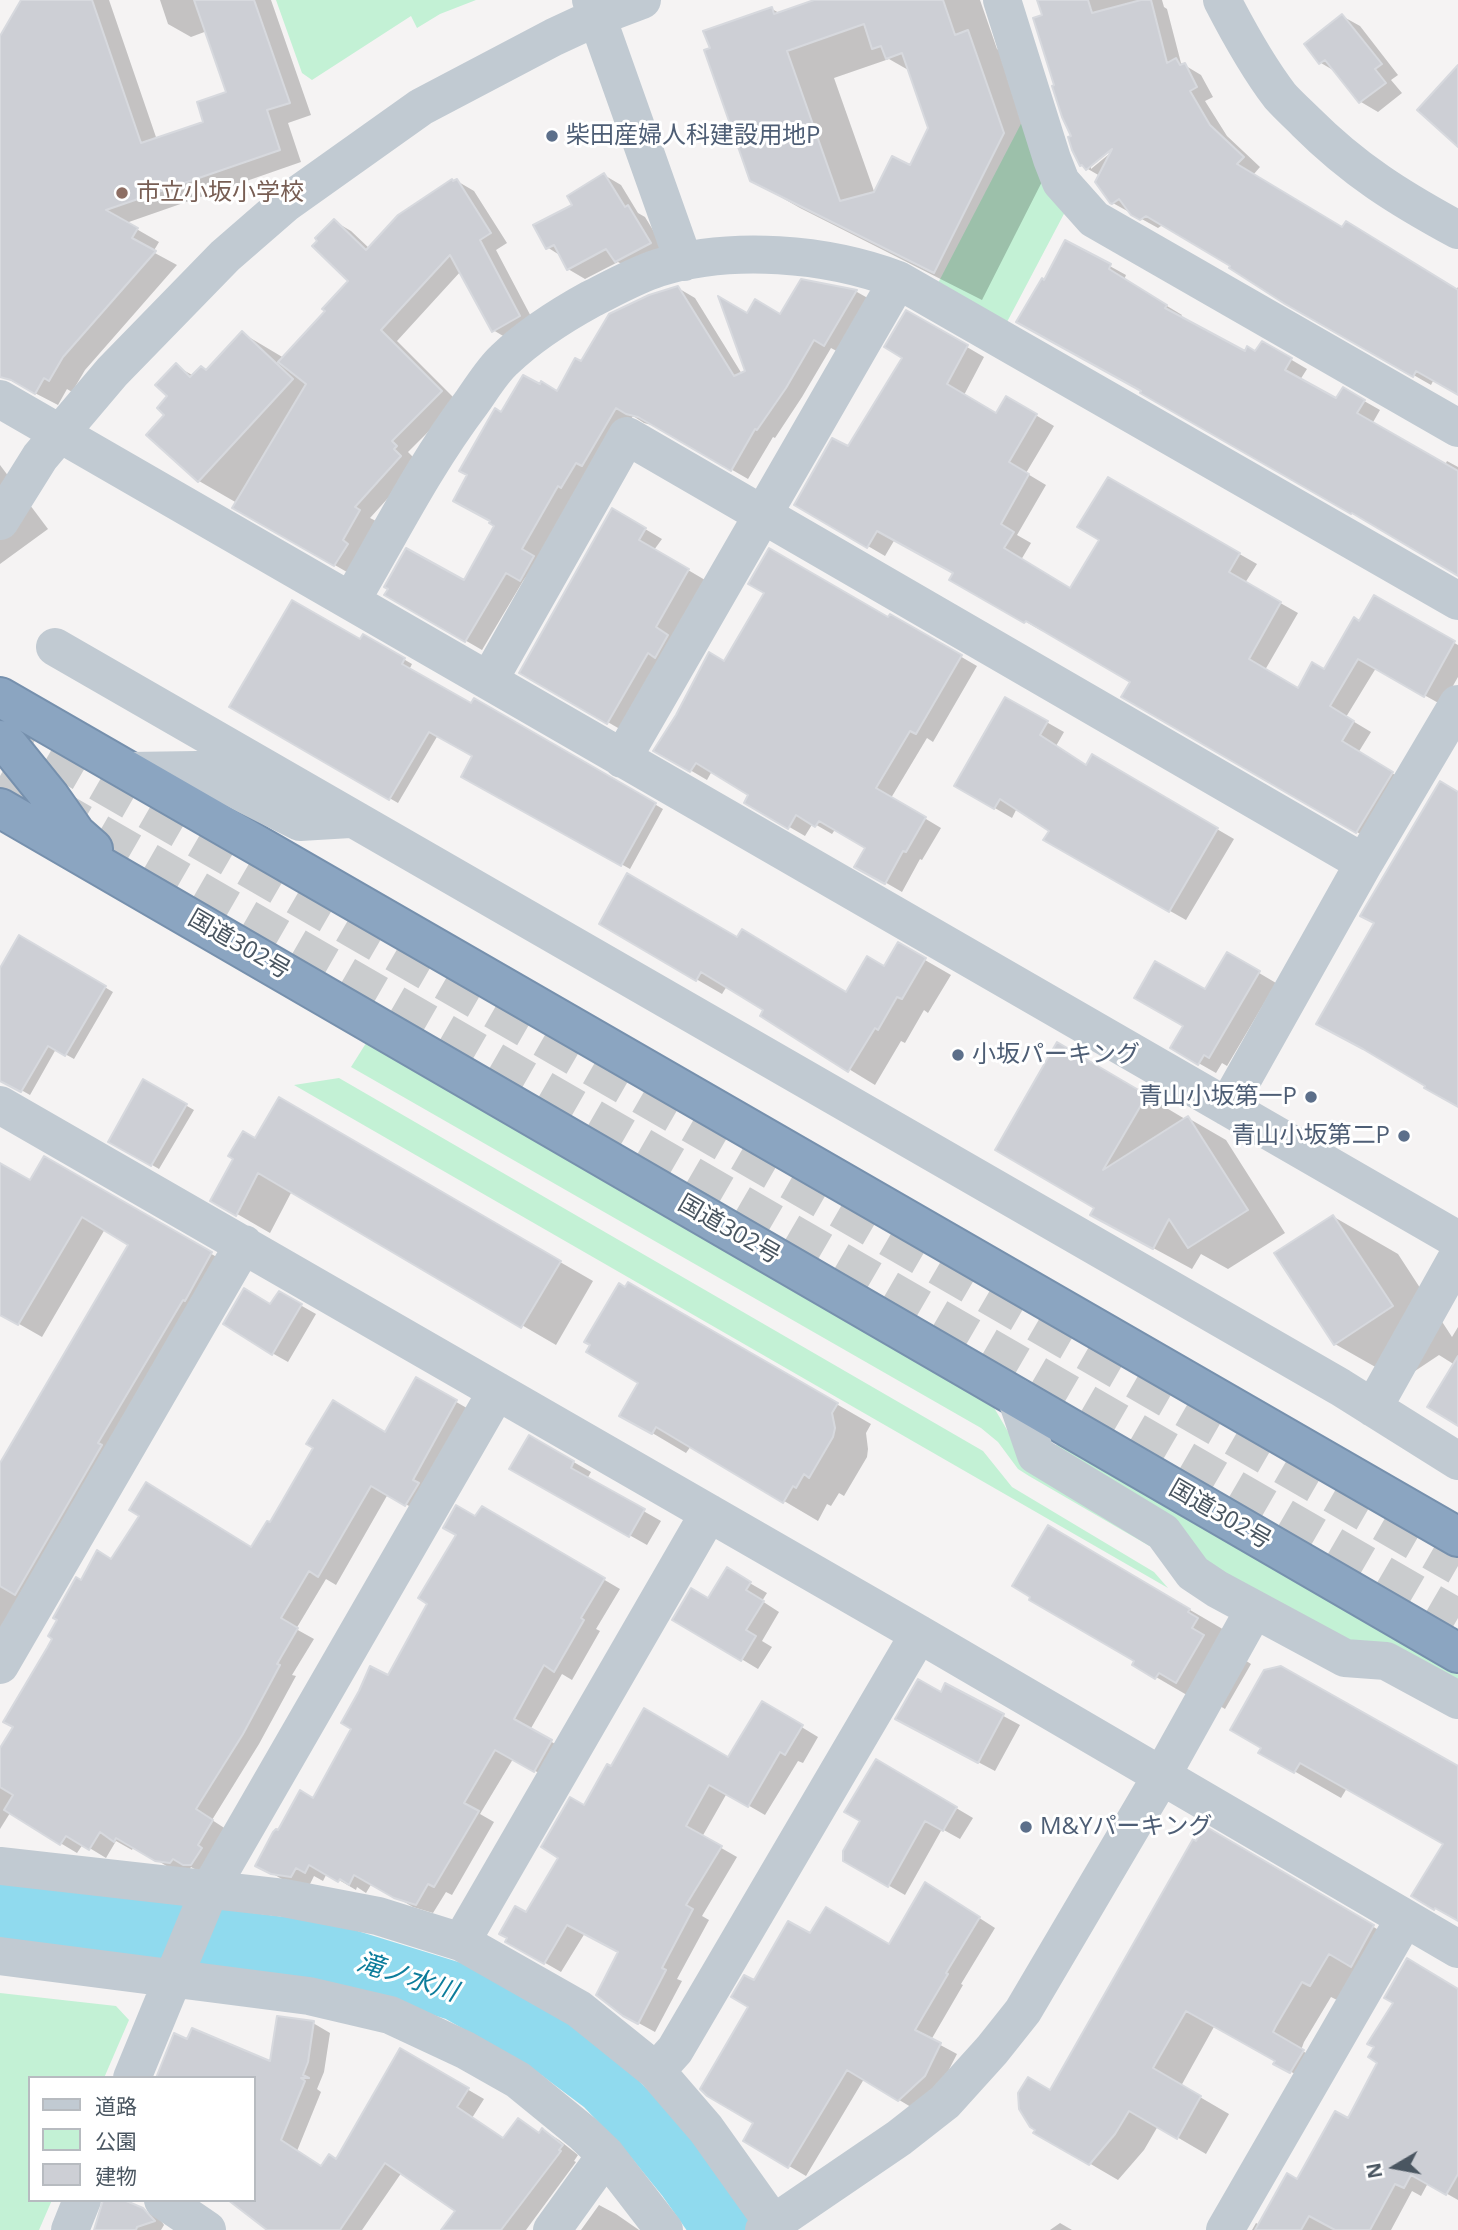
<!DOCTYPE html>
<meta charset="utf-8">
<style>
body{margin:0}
#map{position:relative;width:1458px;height:2230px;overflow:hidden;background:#f5f3f3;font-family:"Open Sans","Noto Sans JP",sans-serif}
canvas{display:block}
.legend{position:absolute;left:28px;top:2076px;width:228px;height:126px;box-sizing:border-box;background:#fff;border:2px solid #b7bbc0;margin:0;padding:9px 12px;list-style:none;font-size:21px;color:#4a5661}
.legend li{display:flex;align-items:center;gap:14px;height:35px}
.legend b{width:35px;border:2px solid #b7bbc0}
.north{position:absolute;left:1360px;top:2132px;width:70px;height:70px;-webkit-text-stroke:5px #fff;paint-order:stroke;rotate:260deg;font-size:19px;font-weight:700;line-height:28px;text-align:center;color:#4a5661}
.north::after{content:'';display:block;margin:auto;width:24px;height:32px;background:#4a5661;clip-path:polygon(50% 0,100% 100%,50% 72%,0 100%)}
</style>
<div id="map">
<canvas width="1458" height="2230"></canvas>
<ul class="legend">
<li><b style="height:9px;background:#c1cad2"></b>道路</li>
<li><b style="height:19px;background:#c3f1d5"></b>公園</li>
<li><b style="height:19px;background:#cdcfd5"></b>建物</li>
</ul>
<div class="north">N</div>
</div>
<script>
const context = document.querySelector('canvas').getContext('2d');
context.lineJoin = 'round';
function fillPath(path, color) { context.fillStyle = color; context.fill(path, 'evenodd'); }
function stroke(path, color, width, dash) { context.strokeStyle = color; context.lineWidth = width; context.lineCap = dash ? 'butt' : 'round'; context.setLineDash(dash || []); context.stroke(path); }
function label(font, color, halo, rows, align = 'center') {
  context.font = font + ' "Open Sans","Noto Sans JP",sans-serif'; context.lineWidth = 6; context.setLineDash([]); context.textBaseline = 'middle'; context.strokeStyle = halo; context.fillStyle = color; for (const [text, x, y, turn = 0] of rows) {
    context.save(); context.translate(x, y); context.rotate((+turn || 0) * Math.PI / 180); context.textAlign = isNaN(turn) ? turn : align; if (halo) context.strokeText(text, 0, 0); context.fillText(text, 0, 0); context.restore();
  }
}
const green = new Path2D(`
 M276,0H476L440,14L417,28L411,16L312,80L302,73Z
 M1025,116L1066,210L1007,322L937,285Z
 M368,1040L993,1406L1020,1452L1170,1558L1029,1476L1018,1469L998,1442L981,1428L351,1067Z
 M339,1078L983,1451L1012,1487L1154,1572L1168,1588L294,1085Z
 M1059,1444L1066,1445L1458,1674V1690L1360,1654L1199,1566L1054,1446Z
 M0,1993L116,2006L129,2020L104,2078H30V2200H52L39,2230H0Z`);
const shadow = new Path2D(`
 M23,0H109L157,140L206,123L228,93L207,31L191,37L168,24L160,0H271L311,115L288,123L301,162L126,223L159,242L153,252L177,265L85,370L72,392L67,389L58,405L0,375V39Z
 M819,0H980L997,49L1016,60L1052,162L982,300L800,208L751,180L772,9L781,14ZM889,59L910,71L930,128L911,167L875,194L834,78Z
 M1039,0H1162L1164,7L1167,9L1181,63L1201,75L1213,97L1205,101L1227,136L1260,167L1253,175L1343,229L1456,290L1458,287V393L1434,379L1431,385L1286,302L1232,265L1164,224L1158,228L1111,202L1100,176L1081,165L1056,86ZM1118,143L1120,145L1091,169V164Z
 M1342,16L1360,26L1398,75L1391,80L1402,93L1378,112L1361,102L1338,73L1321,63L1306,44Z
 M604,175L621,185L638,213L645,217L667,253L634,271L618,262L585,279L568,269L561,256L547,247L575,205Z
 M457,181L474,191L507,243L496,250L536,326L510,340L493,330L461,271L397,341L458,402L408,452L413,457L417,466L370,518L376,521L352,575L235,507L237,503L199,481L166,415L176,366L194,376L207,371L242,333L284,358L327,311L351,281L334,221L351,231L370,249Z
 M1066,242L1126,275L1124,280L1182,315L1180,318L1245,353H1256L1263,343L1307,369L1300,380L1337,401L1343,389L1380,410L1372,424L1445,465L1447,461L1458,467V574L1142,393L1143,391L1045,282Z
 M802,281L857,292L873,301L842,354L831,348L802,397L775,438L773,437L748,479L656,426L644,423L633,416L599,474L523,581L482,650L387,595L465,582L497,526L501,414L558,393L582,364L678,288L695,298L742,374L747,372L748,315L781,316Z
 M907,312L984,357L964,395L997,415L1007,398L1054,426L1026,473L1046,485L1017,535L1031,543L1021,560L1071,590L1101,539L1108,479L1257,564L1245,583L1298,613L1265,670L1299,690L1325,671L1360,623L1375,598L1458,645V677L1442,705L1376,668L1346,717L1371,732L1358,753L1409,783L1374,842L1123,696L1133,681L1044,629L1042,631L951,579L955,573L895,539L885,556L796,504L849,448L905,357Z
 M0,465L48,529L0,564Z
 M613,510L662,539L654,550L705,580L625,732L521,672Z
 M891,616L977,666L933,742L927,738L891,798L941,828L922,860L920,859L902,892L857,866L867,847L836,828L832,834L813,823L805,836L746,802L751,795L712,771L707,780L656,750L724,663L889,619Z
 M364,636L412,664L409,670L472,706L475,700L663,809L630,869L464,776L475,755L438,735L398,803L232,707L361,642Z
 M1006,699L1064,732L1056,746L1087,766L1093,757L1234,839L1186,920L1045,840L1051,830L1017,808L1012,818L957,786Z
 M601,924L738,939L847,994L884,968L899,945L951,975L928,1013L924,1010L905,1043L901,1041L875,1085L762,1016L766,1009L727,986L722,994Z
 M20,937L113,992L74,1059L56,1049L30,1095L0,1078V971Z
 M1227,954L1276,983L1227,1066L1222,1063L1216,1073L1172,1048Z
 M1096,1066L1185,1119L1188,1118L1226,1140L1285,1233L1228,1269L1201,1254L1192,1269L1131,1236L1096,1208Z
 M143,1081L194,1110L159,1169L111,1141Z
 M279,1100L593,1281L556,1345L292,1191L270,1233L213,1200L256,1140Z
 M45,1158L234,1267L0,1672V1467L131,1244L105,1229L42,1337L0,1313V1173L30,1182Z
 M1334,1217L1398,1254L1452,1337L1458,1327V1424L1455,1365L1439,1355L1400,1381L1335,1344Z
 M629,1284L871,1424L866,1433L868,1449L867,1457L844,1496L839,1493L831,1506L827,1504L818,1521L691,1446L686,1453L622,1415L641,1383L626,1289Z
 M279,1293L316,1314L288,1362L272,1353Z
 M416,1379L472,1411L423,1514L388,1494L336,1585L326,1579L296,1629L314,1639L292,1675L296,1676L259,1744L212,1820L229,1831L202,1873L191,1867L188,1872L173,1870L134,1846L132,1850L116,1841L106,1858L83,1844L77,1853L10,1813L0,1829V1751L15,1727L49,1648L81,1582L112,1561L258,1553L270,1524L386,1434Z
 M530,1437L591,1472L587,1479L661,1521L647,1545L512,1469Z
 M482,1508L620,1589L596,1629L600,1631L572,1680L562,1674L530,1730L568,1751L552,1780L513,1759L480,1814L494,1822L452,1895L446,1892L433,1913L413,1907L372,1883L366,1893L357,1887L356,1890L327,1873L323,1881L314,1876L309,1886L289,1883L257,1865L279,1832L314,1800L389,1677Z
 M1096,1555L1238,1638L1240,1657L1251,1664L1225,1709L1208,1699L1204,1705L1156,1677L1136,1661L1033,1596Z
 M727,1570L767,1593L762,1601L779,1612L762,1641L772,1647L758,1669L675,1619L709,1601Z
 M946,1685L1020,1725L995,1771L914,1728Z
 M762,1703L818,1737L803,1763L798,1761L765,1815L727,1793L702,1837L737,1857L702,1916L709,1920L677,1979L682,1981L655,2032L624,2015L620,1952L585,1933L561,1972L507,1941L527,1914L560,1857L585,1807L611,1768L729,1760Z
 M1261,1752L1458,1768V1921L1413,1896L1445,1844L1347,1788L1341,1798Z
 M877,1761L973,1818L960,1839L942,1829L905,1895L845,1860L862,1821Z
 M1206,1829L1401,1943L1339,2001L1331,1997L1304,2042L1301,2050L1331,2068L1319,2088L1276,2063L1277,2061L1215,2025L1181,2086L1229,2114L1206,2154L1158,2126L1144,2150L1118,2180L1036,2132L1051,2093Z
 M942,1894L995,1928L961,1984L963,1985L931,2040L957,2054L941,2085L916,2110L864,2079L806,2176L745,2140L756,2123L751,2007L754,1982L811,1935L890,1946Z
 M1458,1990V2200L1428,2183L1421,2196L1412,2191L1391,2230H1252L1256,2223L1260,2225L1298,2181Z
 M313,2023L330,2033L324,2072L317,2089L321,2092L297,2151L322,2167L337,2161L400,2050L484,2099L472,2118L505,2139L519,2120L540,2134L543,2130L559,2140L578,2155L574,2161L576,2162L526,2230H444L457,2211L402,2172L362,2230H280L254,2200V2078Z
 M599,2205L616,2214L639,2230H581Z
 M142,2209L160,2219L164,2225L161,2230H95Z
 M1060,2223L1072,2230H1050Z`);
const river = new Path2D(`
 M0,1911L324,1951L457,1992L547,2043L603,2085L647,2131L686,2179L722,2230`);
const building = new Path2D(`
 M21,0H92L141,143L203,122L197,102L226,92L194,0H254L290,103L267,110L280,150L106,210L138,228L132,238L156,251L63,357L49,381L44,378L35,394L11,380L0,377V36Z
 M814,0H943L955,35L968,30L1004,133L934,273L750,181L704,50L710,48L703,31L772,7L774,14ZM864,24L872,49L881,46L886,59L902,53L928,128L910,165L892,156L874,192L840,201L787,51Z
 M1037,0H1088L1092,13L1141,0H1151L1167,63L1176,58L1180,65L1185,63L1197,87L1190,91L1210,125L1244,157L1237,164L1342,227L1346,221L1458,290V395L1416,371L1413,377L1285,304L1229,268L1230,266L1146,216L1140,220L1131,215L1119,199L1112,204L1110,203L1095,182L1112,149L1086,170L1082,165L1080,166L1072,150L1068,137L1071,136L1062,117L1052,86L1054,85L1033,18L1042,15Z
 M1342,14L1382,64L1375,69L1386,83L1359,103L1325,60L1319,64L1304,44Z
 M1458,65V147L1417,110Z
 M604,173L625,207L628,205L651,243L615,262L606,249L567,270L554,245L546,249L533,225L572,205L567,196Z
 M452,179L453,181L457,179L491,233L480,240L520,316L492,332L450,255L381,330L442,391L392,441L397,446L394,449L401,456L355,507L360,510L343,540L348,544L334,566L232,508L306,384L278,362L325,311L322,309L348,281L312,246L317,241L315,238L334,219L366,250L398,215Z
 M1065,240L1111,264L1109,269L1167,305L1165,308L1245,351L1247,346L1255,351L1262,341L1292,358L1285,370L1336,398L1343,387L1365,400L1357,413L1458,471V576L1352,513L1351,514L1140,393L1141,391L1016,322L1042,278L1044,280Z
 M801,279L857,290L824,346L814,340L786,388L757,430L755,429L731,471L638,417L626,414L616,408L582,466L576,463L561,488L558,486L522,549L534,556L520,581L506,573L465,642L384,595L388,589L384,587L406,548L464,580L494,526L489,523L490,521L453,501L467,475L459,471L495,408L501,412L523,375L540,384L541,381L557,391L575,358L581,361L609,314L649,295L678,286L734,376L745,371L718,296L747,313L755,299L780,314Z
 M906,310L968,345L947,384L996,413L1006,396L1037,414L1009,462L1029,474L1001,524L1014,532L1004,548L1070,588L1099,540L1077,527L1108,477L1240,553L1229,572L1281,602L1249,659L1298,688L1312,662L1324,669L1354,617L1359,621L1374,595L1455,641L1424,697L1358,659L1330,706L1354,721L1342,741L1393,772L1356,833L1121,697L1130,682L1026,621L1024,623L949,580L953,573L877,531L867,548L794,505L832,438L848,446L902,358L884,347Z
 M242,331L293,379L198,482L146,435L164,415L157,408L167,396L155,385L176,363L190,377L201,366L206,370Z
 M612,508L646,528L639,540L689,569L656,627L668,635L655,658L648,653L607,724L519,673Z
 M769,548L888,617L890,614L962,655L916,734L910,731L876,788L926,817L906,852L903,851L885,884L854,867L865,848L819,821L815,827L796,815L788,829L744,803L748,795L696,763L690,772L653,751L676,715L709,652L724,661L764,593L748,584Z
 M292,600L360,639L363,634L405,658L402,664L471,703L474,698L656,803L621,866L461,777L472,756L429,732L389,800L229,707Z
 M1005,697L1048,721L1040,735L1086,765L1092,754L1218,828L1169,912L1043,840L1049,831L1000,799L994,809L954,786Z
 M1440,781L1458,792V1107L1424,1088L1425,1086L1363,1049L1316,1024L1374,923L1360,916Z
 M627,873L737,937L742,929L846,992L867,956L884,966L898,942L926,958L902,999L897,997L878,1030L875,1028L848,1072L760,1016L763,1010L701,972L696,981L599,924Z
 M19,935L106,986L65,1056L48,1046L21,1092L0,1081V968Z
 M1227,952L1260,971L1209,1058L1204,1055L1198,1065L1170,1048L1183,1026L1134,998L1155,961L1205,989Z
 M1057,1042L1147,1095L1103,1170L1188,1116L1248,1210L1188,1248L1169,1219L1153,1249L1090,1215L1094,1208L995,1150Z
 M143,1079L187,1104L151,1166L108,1142Z
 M279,1097L561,1261L521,1328L258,1173L236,1216L210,1201L233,1159L228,1156L243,1131L255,1138Z
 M44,1156L212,1252L185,1301L183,1300L98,1443L102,1445L15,1595L0,1586V1463L128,1245L82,1217L18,1325L0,1315V1163L30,1180Z
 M1333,1215L1393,1306L1334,1345L1274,1253Z
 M628,1282L838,1403L832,1413L835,1428L833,1437L809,1478L804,1474L796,1488L793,1486L783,1503L656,1427L652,1434L619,1416L638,1383L586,1352L590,1345L584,1342L619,1283L625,1287Z
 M244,1288L270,1304L279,1291L302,1304L272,1355L223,1324Z
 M1458,1356V1426L1427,1407Z
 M416,1377L457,1400L413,1480L419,1483L405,1506L371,1486L318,1577L309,1571L281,1618L298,1628L277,1664L280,1665L243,1734L196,1809L213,1820L198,1845L202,1848L191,1865H183L173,1859L170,1863L155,1861L116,1838L114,1842L100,1832L89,1850L66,1836L60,1845L4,1810L13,1795L0,1787V1748L13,1727L3,1722L47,1648L52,1639L48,1636L57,1620L53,1618L76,1577L81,1580L97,1550L111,1559L139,1516L129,1510L146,1482L251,1547L267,1521L270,1522L313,1448L306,1444L333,1400L385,1432Z
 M529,1435L574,1461L571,1468L645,1509L629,1537L509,1469Z
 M456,1505L475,1516L482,1506L605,1578L581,1618L584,1620L554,1672L544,1665L514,1719L552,1740L534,1772L495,1750L464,1803L479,1811L434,1887L428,1884L416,1905L394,1898L354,1875L349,1885L340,1879L338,1882L309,1865L305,1873L296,1868L291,1877L271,1874L255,1866L273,1832L276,1829L278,1830L300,1790L313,1798L351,1729L341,1723L359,1691L370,1666L388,1675L427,1604L418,1598L456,1535L443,1528Z
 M1048,1525L1190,1609L1188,1612L1198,1618L1192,1628L1204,1635L1176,1683L1159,1673L1155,1679L1132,1665L1134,1661L1029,1600L1030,1597L1012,1586Z
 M727,1567L751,1582L746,1590L764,1601L746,1630L756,1636L741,1661L672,1620L691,1588L708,1598Z
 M1281,1666L1458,1766V1921L1435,1908L1434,1910L1411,1896L1443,1844L1300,1763L1294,1773L1258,1753L1261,1748L1230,1730L1264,1670Z
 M918,1679L941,1692L945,1683L1004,1714L978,1763L895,1719Z
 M762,1701L803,1725L785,1755L780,1752L748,1807L709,1785L686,1826L722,1846L686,1905L693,1909L662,1968L666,1970L638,2024L623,2016L596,1995L618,1952L567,1925L544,1964L505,1942L507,1938L499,1934L515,1906L526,1912L558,1858L541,1847L570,1797L584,1805L607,1764L611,1766L644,1708L728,1757Z
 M876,1759L957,1807L943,1831L925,1821L888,1887L843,1861V1851L860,1821L844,1812Z
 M1205,1826L1374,1925L1351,1967L1329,1954L1310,1986L1302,1982L1276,2026L1273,2032L1304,2050L1290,2073L1273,2064L1275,2061L1186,2011L1153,2068L1201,2096L1177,2139L1129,2111L1115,2134L1089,2165L1033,2133L1035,2130L1030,2127L1019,2109L1018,2093L1028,2077L1050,2090L1193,1839L1196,1841Z
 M925,1882L980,1917L946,1973L948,1974L915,2030L941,2043L925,2076L898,2101L847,2070L788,2168L743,2141L753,2123L707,2096L700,2089L748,2007L731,1997L744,1975L754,1980L788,1921L810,1933L826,1907L889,1944Z
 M1407,1958L1458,1989V2174L1446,2195L1411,2175L1404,2188L1395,2184L1370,2230H1335L1309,2216L1301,2230H1255L1287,2173L1297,2179L1335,2111L1348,2118L1377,2063L1368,2057L1374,2047L1367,2044L1393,2003L1384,1998Z
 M277,2016L314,2021L308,2062L303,2075L309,2078H301L305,2081L281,2140L321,2166L329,2154L336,2159L400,2048L469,2088L457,2107L503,2138L518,2118L539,2133L542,2128L544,2130L563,2145L559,2150L561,2151L501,2230H441L455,2211L385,2163L340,2230H267L228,2200H254V2078H156L174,2033L187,2039L192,2028L270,2061Z
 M103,2200H124L143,2208L155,2221L137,2227L136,2230H94Z`);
const highwayTunnel = new Path2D(`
 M0,725L1458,1566
 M0,776L1458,1618`);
const minor = new Path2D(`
 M591,0L684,262
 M1002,0L1052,159L1061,182L1094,219L1458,428
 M1222,0C1239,33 1257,66 1280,96C1288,105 1298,114 1306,122C1354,170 1399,198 1458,230
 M898,280L1458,601
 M0,399L1458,1240
 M0,521L40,457L112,372L225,256L286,203L421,107L554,37L597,17L642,0
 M351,601C390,534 425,464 472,402C482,388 492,371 504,360C530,335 560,316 591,299C613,288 634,276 658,268C731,245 827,253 898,280L622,759
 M55,647L1340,1387L1458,1461
 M489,680L627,436L1364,863
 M130,771L197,770L300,822L350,819
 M0,1105L919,1634L1458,1949
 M1227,1107L1364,863L1458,704
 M1016,1397L1036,1455L1163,1532L1193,1573L1217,1589L1345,1658L1386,1661L1458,1700
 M1373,1408L1458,1256
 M0,1665L244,1244
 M0,1866L284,1898L378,1916L461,1942L579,2009L656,2071L706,2129L778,2230
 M461,1942L709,1513
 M0,1956L309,1996L390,2015L465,2050L518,2080L583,2133L606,2155L664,2230
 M656,2071L675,2050L919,1634
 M132,2078L210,1889L497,1391
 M163,2200L207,2230
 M70,2230L82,2200
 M552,2230L606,2155
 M764,2230L899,2138L945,2102L992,2050L1023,2011L1162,1775L1254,1610
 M1225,2230L1405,1918`);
const highway = new Path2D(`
 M0,697L1458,1537
 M0,740L8,745L50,797L76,834L93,849
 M0,808L1458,1653`);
const markers = [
 [552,136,7,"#5c6f8a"],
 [122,193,7,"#8d6e63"],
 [958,1055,7,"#5c6f8a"],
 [1311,1097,7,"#5c6f8a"],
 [1404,1136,7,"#5c6f8a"],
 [1026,1827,7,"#5c6f8a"]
];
const serviceNames = [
 ["柴田産婦人科建設用地P",566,136],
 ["小坂パーキング",972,1055],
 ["青山小坂第一P",1297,1097,"right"],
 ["青山小坂第二P",1390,1136,"right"],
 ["M&Yパーキング",1040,1827]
];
const educationNames = [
 ["市立小坂小学校",136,193]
];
const streetNames = [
 ["国道302号",239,945,30],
 ["国道302号",729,1230,30],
 ["国道302号",1220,1515,30]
];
const waterNames = [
 ["滝ノ水川",407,1978,18]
];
fillPath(green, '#c3f1d5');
fillPath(shadow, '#0003');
stroke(river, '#90daee', 58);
fillPath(building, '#cdcfd5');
stroke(building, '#d7d9de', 2);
stroke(highwayTunnel, '#caccce', 38, [38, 19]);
stroke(highway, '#7690ad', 42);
stroke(minor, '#c1cad2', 38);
stroke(highway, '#8ba5c1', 38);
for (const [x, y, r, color] of markers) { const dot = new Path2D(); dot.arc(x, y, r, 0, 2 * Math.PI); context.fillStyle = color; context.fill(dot); stroke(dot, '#fff', 2.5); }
label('24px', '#4e5e75', '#fff', serviceNames, 'left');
label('24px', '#785e54', '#fff', educationNames, 'left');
label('24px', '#4a5661', '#fff', streetNames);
label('italic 26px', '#0c7c9b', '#fff', waterNames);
</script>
